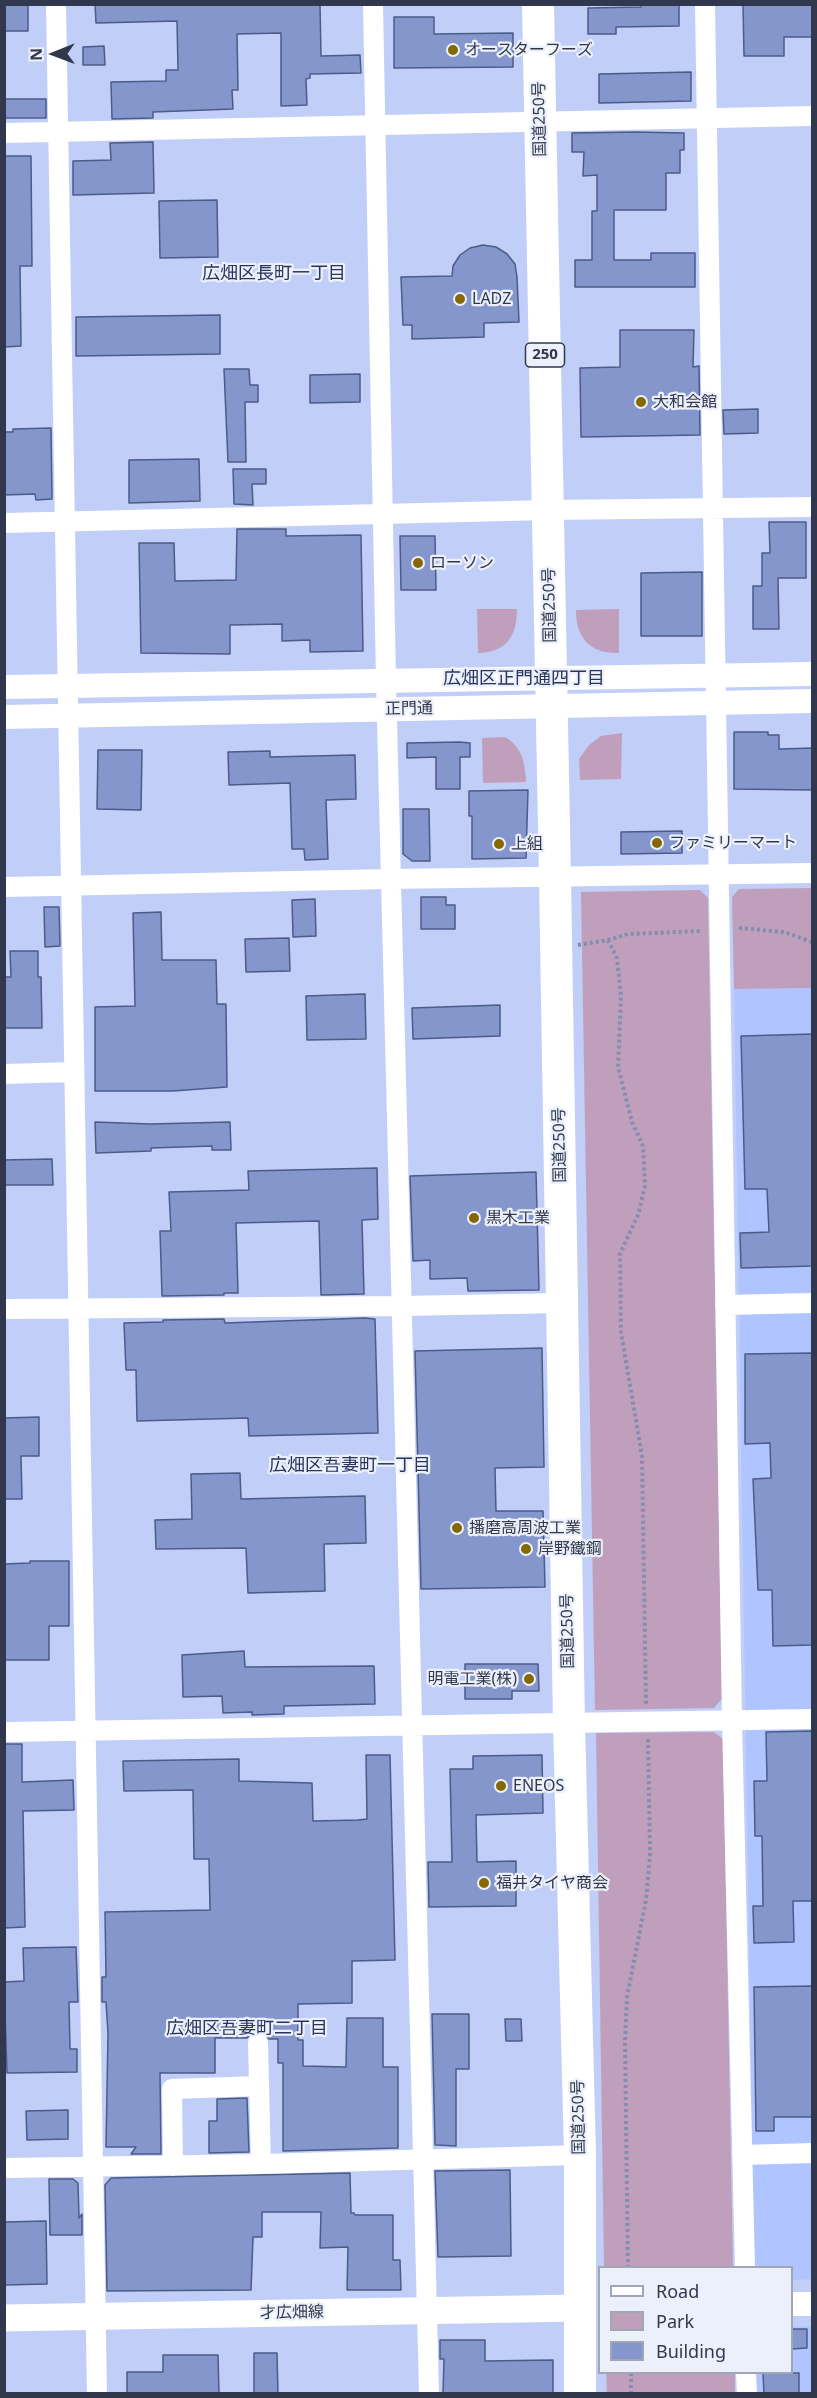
<!DOCTYPE html>
<meta charset="utf-8">
<style>
body{margin:0}
#map{position:relative;width:817px;height:2398px;overflow:hidden;background:#c0cef8;font-family:"Noto Sans",sans-serif}
canvas{display:block}
.frame{position:absolute;inset:0;border:6px solid #31384d;pointer-events:none}
.legend{position:absolute;left:598px;top:2266px;width:195px;height:108px;box-sizing:border-box;background:#ecf0fb;border:2px solid #a1a6b5;margin:0;padding:8px 10px;list-style:none;font-size:18px;color:#31384d}
.legend li{display:flex;align-items:center;gap:12px;height:30px}
.legend b{width:30px;border:2px solid #a1a6b5}
.north{position:absolute;left:24px;top:24px;width:60px;height:60px;-webkit-text-stroke:4px #ecf0fb;paint-order:stroke;rotate:269deg;font-size:16px;font-weight:700;line-height:24px;text-align:center;color:#31384d}
.north::after{content:'';display:block;margin:auto;width:21px;height:27px;background:#31384d;clip-path:polygon(50% 0,100% 100%,50% 72%,0 100%)}
</style>
<div id="map">
<canvas width="817" height="2398"></canvas>
<div class="frame"></div>
<ul class="legend">
<li><b style="height:8px;background:#fff"></b>Road</li>
<li><b style="height:16px;background:#c09fbd"></b>Park</li>
<li><b style="height:16px;background:#8496cc"></b>Building</li>
</ul>
<div class="north">N</div>
</div>
<script>
const context = document.querySelector('canvas').getContext('2d');
context.lineJoin = 'round';
function fillPath(path, color) { context.fillStyle = color; context.fill(path, 'evenodd'); }
function stroke(path, color, width, dash) { context.strokeStyle = color; context.lineWidth = width; context.lineCap = dash ? 'butt' : 'round'; context.setLineDash(dash || []); context.stroke(path); }
function label(font, color, halo, rows, align = 'center') {
  context.font = font + ' "Noto Sans","Noto Sans JP",sans-serif'; context.lineWidth = 4.5; context.setLineDash([]); context.textBaseline = 'middle'; context.strokeStyle = halo; context.fillStyle = color; for (const [text, x, y, turn = 0] of rows) {
    context.save(); context.translate(x, y); context.rotate((+turn || 0) * Math.PI / 180); context.textAlign = isNaN(turn) ? turn : align; if (halo) context.strokeText(text, 0, 0); context.fillText(text, 0, 0); context.restore();
  }
}
const built = new Path2D(`
 M812,988V2279L792,2280V2268L754,2267L734,989Z
 M812,2326V2393H757L756,2373L792,2372V2327Z`);
const green = new Path2D(`
 M477,609H517C517,636 507,652 478,653Z
 M619,609V653C591,654 576,639 576,610Z
 M622,733L621,779L580,780L579,759L589,745L601,736Z
 M505,737C522,747 525,762 526,782L483,783L482,738Z
 M812,888V988L734,989L732,897L739,889Z
 M700,890L708,898L722,1699L714,1708L595,1710L581,892Z
 M714,1732L723,1739L733,2267H604L596,1733Z
 M606,2373H735V2393H607Z`);
const building = new Path2D(`
 M4,4H28V31H4Z
 M95,4H320L321,56L360,55L361,73L310,74V78L306,79L307,105L281,106V33L237,34L238,90H232L233,109L153,112V118L112,119L111,82L166,81V70H178L177,21L96,23Z
 M641,4H679V26L616,27V34H588V8L641,7Z
 M743,4H813V37H784V56H744Z
 M394,17H434V34L513,33V67L394,68Z
 M104,46L105,65H83V47Z
 M691,72V101L599,103V74Z
 M4,99H46V118H4Z
 M636,132L684,133V150H680V173H666V210H614V260H651V253H695V287H575V260H592V211H597V175L583,176L584,152H572V133Z
 M153,142L154,193L73,195V161L111,160L110,143Z
 M4,156H31L32,266H20L21,346L4,347Z
 M217,200L218,257L160,258L159,201Z
 M483,245L496,247L507,254L515,264L517,277L519,322L484,323V337L412,339V325H403L401,277L452,276L453,266L460,255L470,248Z
 M220,315V354L76,356V317Z
 M620,330H694L693,367L699,366L700,435L581,437L580,368L620,367Z
 M224,369H249L250,385H258V402H245L246,462H228Z
 M360,374V402L310,403V375Z
 M758,409V433L724,434L723,410Z
 M51,428L52,499L36,500L35,494L4,495V432H13V429Z
 M199,459L200,501L129,503V460Z
 M233,469H266V484H252L253,505L234,504Z
 M769,522H806V578H778L779,629H753V586H762V553H770Z
 M237,529H286V536L361,535L363,651L310,652V640L282,641V624L230,625V654L141,653L139,543H174L175,581L236,580Z
 M400,536H435L436,590H401Z
 M702,572V636H641V573Z
 M734,732H768V735H779V749L813,748V790L734,789Z
 M460,742L470,743V757H460V789H436V757L407,758V743Z
 M98,750H142L141,810L97,809Z
 M270,751V757L355,755L356,799L326,800L328,859L305,860L304,849H292L290,783L229,785L228,752Z
 M528,790L526,858L472,859V816H469V791Z
 M403,809H429L430,861H412L403,854Z
 M682,831V853L621,854V832Z
 M421,897H446V905H455V929H421Z
 M315,899L316,936L293,937L292,900Z
 M44,907H59L60,946L45,947Z
 M161,912L162,960H216L217,1004H226L227,1087L173,1091H95V1007L135,1006L133,913Z
 M289,938L290,971L246,972L245,939Z
 M10,951H38V977H41L42,1028H4V977H11Z
 M365,994L366,1039L307,1040L306,996Z
 M500,1005V1036L413,1039L412,1008Z
 M813,1034V1266L741,1268L740,1233L769,1232L767,1189H745L741,1036Z
 M95,1122L150,1124L230,1122L231,1150H212V1146L151,1148V1151L96,1153Z
 M52,1159L53,1185H4V1160Z
 M377,1168L378,1219L362,1220L364,1294L321,1295L319,1221L236,1223L238,1293H224V1295L162,1296L160,1231H171L169,1192L249,1190L248,1171Z
 M536,1172L539,1290L468,1291L467,1278L430,1279V1260L413,1261L410,1176Z
 M365,1318L375,1319L378,1433L249,1436L248,1418L137,1421L136,1370H126L124,1323L163,1322V1320L224,1319L225,1323Z
 M542,1348L544,1467L495,1468L496,1511H543L545,1587L421,1589L415,1351Z
 M813,1353V1645L773,1646L772,1590H758L753,1479L771,1478L770,1443L745,1444V1354Z
 M39,1417V1456H21L22,1499H4V1418Z
 M240,1473L241,1499L365,1496L366,1543L324,1544L325,1591L248,1593L246,1548L156,1549L155,1520L192,1519L191,1474Z
 M30,1561H69V1626H49V1660H4V1564L30,1563Z
 M244,1651L245,1667L374,1666L375,1704L284,1706V1714L252,1715V1712L223,1713L222,1696L183,1697L182,1655Z
 M465,1664H538L539,1691H512V1699H465Z
 M813,1731V1901H793L794,1942L754,1943L753,1906H763L762,1836H755L754,1781H767L766,1732Z
 M4,1744H22V1782L73,1780L74,1810L23,1811L25,1927L4,1928Z
 M366,1755H390L395,1960L352,1961V2003L298,2004V2040H303V2066L346,2067L347,2018H383V2067H398V2148L283,2151V2063H278V2039H269L264,2033L258,2031L251,2033L247,2038H215V2073H160L161,2154H131L136,2147H106L108,2033L106,2002H102V1977H106L105,1912L210,1910L209,1859H194L193,1790L124,1791L123,1761L239,1759V1781L312,1783L313,1821L358,1820L367,1819Z
 M542,1755L543,1813L476,1815L477,1862L516,1861V1906L429,1907L428,1862H452L450,1769H473V1756Z
 M76,1947L78,2002H69L70,2049H77V2072L7,2073L4,1982L24,1981L23,1948Z
 M813,1986V2117H774V2131H756L754,1987Z
 M432,2014H469V2069H456V2146L435,2145Z
 M505,2019H521L522,2041H506Z
 M247,2098L249,2152L209,2153V2121H217V2099Z
 M68,2110V2139L27,2140L26,2111Z
 M510,2170L511,2256L438,2257L435,2171Z
 M350,2173L351,2213H354L355,2215H393V2260H400L401,2290H347L348,2247L320,2248L321,2212H262V2237H253L251,2290L107,2291L105,2185L111,2178Z
 M49,2179H73L78,2183L79,2218L82,2214V2235H50Z
 M46,2221L47,2284L4,2285V2222Z
 M792,2329H807V2348L792,2349Z
 M440,2340H485V2361L553,2360V2394H443L444,2359H440Z
 M254,2353H277L278,2394H254Z
 M163,2355H218L219,2394H127V2372H163Z
 M763,2373H799V2394H764Z`);
const path = new Path2D(`
 M739,928L784,932L812,942
 M608,940L617,958L621,996L618,1067L632,1122L643,1146L645,1186L638,1215L620,1254L621,1332L642,1456L646,1704
 M578,945L608,940L628,934L701,931
 M628,2268L625,2042L627,1997L646,1900L650,1856L648,1738
 M631,2394V2372`);
const minor = new Path2D(`
 M56,4L97,2394
 M373,4L386,681L429,2394
 M705,4L732,1721L745,2268
 M4,133L812,116
 M4,523L548,510L812,507
 M4,887L391,879L812,873
 M4,1074L73,1072
 M725,1305L812,1303
 M4,1309L401,1306L563,1303
 M4,1732L812,1719
 M258,2043L261,2164
 M742,2155L812,2153
 M173,2166L172,2089L258,2086
 M4,2168L261,2164L580,2155
 M746,2372L747,2394`);
const tertiary = new Path2D(`
 M4,687L812,674
 M4,717L812,701
 M792,2304H812`);
const secondary = new Path2D(`
 M4,2318L579,2308`);
const trunk = new Path2D(`
 M538,4L555,878L569,1724L580,2155V2394`);
const markers = [
 [453,50,6,"#856802"],
 [460,299,6,"#856802"],
 [641,402,6,"#856802"],
 [418,563,6,"#856802"],
 [657,843,6,"#856802"],
 [499,844,6,"#856802"],
 [474,1218,6,"#856802"],
 [457,1528,6,"#856802"],
 [526,1549,6,"#856802"],
 [529,1679,6,"#856802"],
 [501,1786,6,"#856802"],
 [484,1883,6,"#856802"]
];
const shields = [
 [545,355,39]
];
const shieldNames = [
 ["250",545,355]
];
const poiNames = [
 ["オースターフーズ",465,50],
 ["LADZ",472,299],
 ["大和会館",653,402],
 ["ローソン",430,563],
 ["ファミリーマート",669,843],
 ["上組",511,844],
 ["黒木工業",486,1218],
 ["播磨高周波工業",469,1528],
 ["岸野鐵鋼",538,1549],
 ["明電工業(株)",517,1679,"right"],
 ["ENEOS",513,1786],
 ["福井タイヤ商会",496,1883]
];
const streetNames = [
 ["国道250号",540,119,-91],
 ["国道250号",550,605,-91],
 ["正門通",409,709,-1],
 ["国道250号",560,1145,-91],
 ["国道250号",568,1631,-91],
 ["国道250号",579,2117,-91],
 ["才広畑線",292,2313,-1]
];
const neighbourhoodNames = [
 ["広畑区長町一丁目",274,274],
 ["広畑区正門通四丁目",524,679],
 ["広畑区吾妻町一丁目",350,1466],
 ["広畑区吾妻町二丁目",247,2029]
];
fillPath(built, '#b0c4ff');
fillPath(green, '#c09fbd');
fillPath(building, '#8496cc');
stroke(building, '#4c5b88', 1.5);
stroke(path, '#838eaf', 4, [3, 3]);
stroke(minor, '#fff', 20);
stroke(tertiary, '#fff', 24);
stroke(secondary, '#fff', 27);
stroke(trunk, '#fff', 32);
for (const [x, y, r, color] of markers) { const dot = new Path2D(); dot.arc(x, y, r, 0, 2 * Math.PI); context.fillStyle = color; context.fill(dot); stroke(dot, '#ecf0fb', 2); }
for (const [x, y, w] of shields) { const box = new Path2D(); box.roundRect(x - w / 2, y - 12, w, 24, 4.5); context.fillStyle = '#ecf0fb'; context.fill(box); stroke(box, '#31384d', 1.5); }
label('bold 15px', '#31384d', null, shieldNames);
label('16px', '#31384d', '#ecf0fb', poiNames, 'left');
label('16px', '#31384d', '#ecf0fb', streetNames);
label('18px', '#28345e', '#ecf0fb', neighbourhoodNames);
</script>
